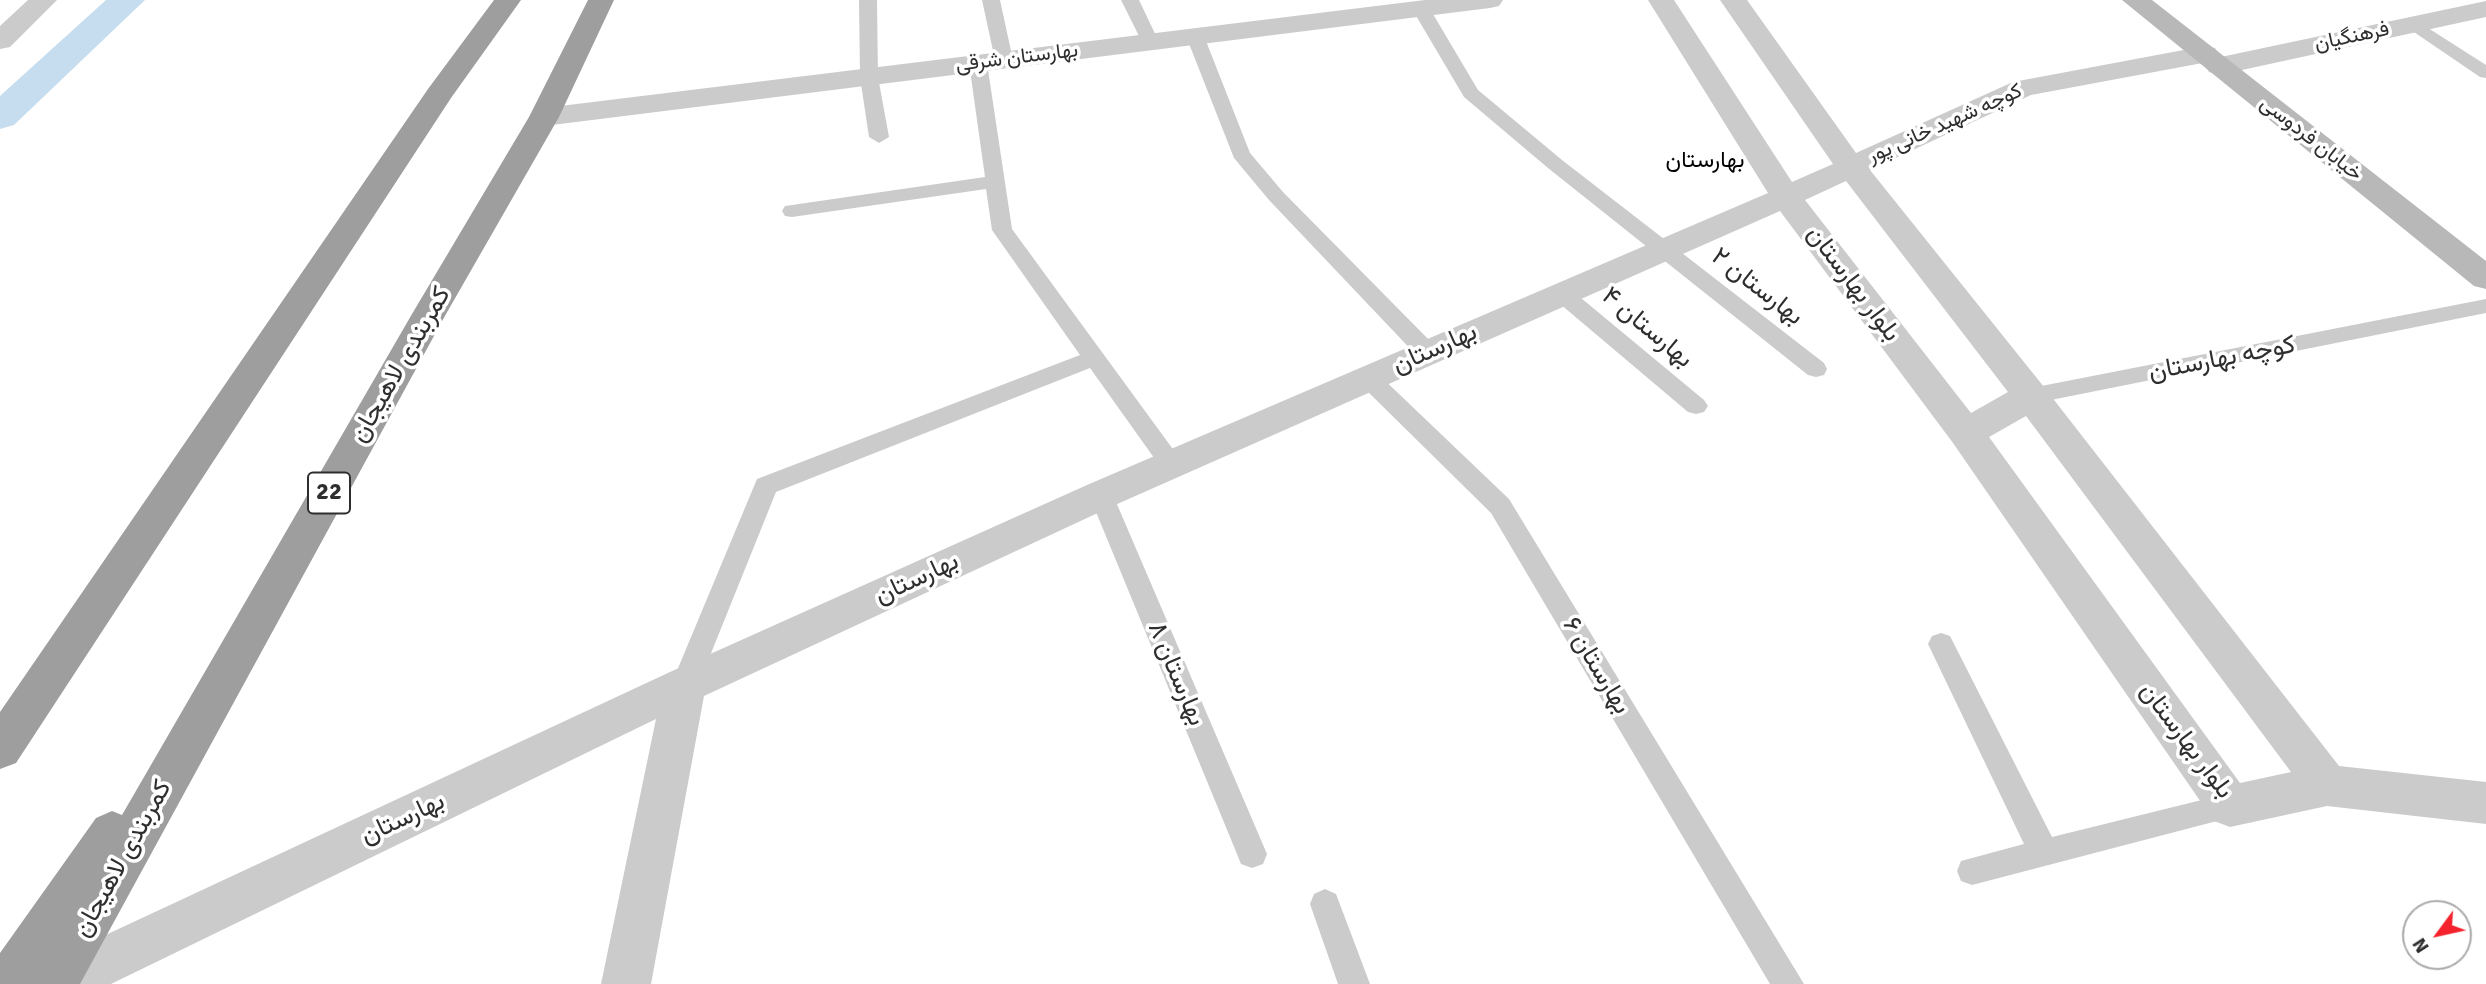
<!DOCTYPE html>
<meta charset="utf-8">
<style>
body{margin:0}
#map{position:relative;width:2486px;height:984px;overflow:hidden;background:#fff;font-family:Signika,sans-serif}
canvas{display:block}
.north{position:absolute;left:2402px;top:900px;width:70px;height:70px;box-sizing:border-box;background:#fff;border:2px solid #ababab;border-radius:50%;rotate:237deg;font-size:19px;font-weight:700;line-height:28px;text-align:center;color:#2e2e2e}
.north::after{content:'';display:block;margin:auto;width:24px;height:32px;background:#f4222c;clip-path:polygon(50% 0,100% 100%,50% 72%,0 100%)}
</style>
<div id="map">
<canvas width="2486" height="984"></canvas>
<div class="north">N</div>
</div>
<script>
const context = document.querySelector('canvas').getContext('2d');
context.lineJoin = 'round';
function fillPath(path, color) { context.fillStyle = color; context.fill(path, 'evenodd'); }
function label(font, color, halo, rows, align = 'center') {
  context.font = font + ' Signika,Vazirmatn,sans-serif'; context.lineWidth = 7; context.setLineDash([]); context.textBaseline = 'middle'; context.strokeStyle = halo; context.fillStyle = color; for (const [text, x, y, turn = 0] of rows) {
    context.save(); context.translate(x, y); context.rotate((+turn || 0) * Math.PI / 180); context.textAlign = isNaN(turn) ? turn : align; if (halo) context.strokeText(text, 0, 0); context.fillText(text, 0, 0); context.restore();
  }
}
function stroke(path, color, width, dash) { context.strokeStyle = color; context.lineWidth = width; context.lineCap = dash ? 'butt' : 'round'; context.setLineDash(dash || []); context.stroke(path); }
const canal = new Path2D(`
 M106,0H145L14,125L0,129V96Z`);
const service = new Path2D(`
 M859,0H877L878,77L889,137L879,143L869,137L860,77Z
 M982,0H1000L1013,60L1010,64L1004,65L995,60Z
 M1121,0H1139L1159,42L1156,46H1144Z
 M1421,4L1430,9L1478,90L1562,160L1824,363L1827,369L1824,375L1816,377L1808,375L1548,168L1464,97L1412,9Z
 M2414,19L2486,65V78L2480,77L2408,28L2405,24L2408,20Z
 M1195,31L1204,36L1250,153L1283,192L1435,346L1438,352L1435,358L1427,360L1419,358L1269,200L1234,158L1186,36Z
 M978,58L987,63L1012,229L1183,463L1180,469L1171,472L1162,469L1090,368L776,492L695,693L685,697L675,693L671,685L757,479L1080,355L992,230L986,189L792,217L785,216L782,211L785,206L792,205L985,177L969,63Z
 M1561,286L1569,288L1704,400L1708,406L1704,412L1696,414L1688,412L1553,298L1550,293L1553,288Z
 M2486,299V313L2031,404L2023,402L2019,396L2023,390L2031,388Z
 M1368,370L1376,372L1509,499L1804,984H1770L1491,513L1360,384L1357,378L1360,372Z
 M1101,486L1110,488L1113,495L1267,854L1263,864L1252,868L1241,864L1237,854L1089,495L1092,488Z
 M1941,633L1950,636L2052,837L2230,793L2240,797L2245,806L2240,815L1972,885L1961,881L1957,871L1961,861L2024,844L1928,644L1932,636Z
 M1325,889L1336,894L1370,984H1338L1310,904L1314,894Z`);
const minor = new Path2D(`
 M1425,0H1503L1499,6L1490,8L544,126L534,123L529,117L534,111L544,108Z
 M1648,0H1674L1792,182L1833,164L1720,0H1747L1856,153L2013,82L2205,46L2215,48L2219,54L2216,58L2486,1V17L2219,75L2209,72L2205,66L2208,62L2031,95L1870,170L2044,387L2339,766L2486,782V824L2327,806L2230,827L2214,821L1953,443L1780,211L1115,505L704,696L651,984H601L656,719L111,984H32L39,966L670,672L1087,485L1768,193ZM1846,181L2008,392L1971,413L1805,200ZM2026,416L2291,772L2240,783L1989,437Z`);
const tertiary = new Path2D(`
 M28,0H57L10,47L0,49V26Z`);
const secondary = new Path2D(`
 M2122,0H2152L2486,261V289L2474,286Z`);
const trunk = new Path2D(`
 M494,0H521L451,98L16,763L0,769V712L428,89Z
 M588,0H614L559,117L446,314L80,984H0V953L96,818L112,811L122,815L412,314L529,117Z`);
const farStreetnames = [
 ["فرهنگیان",2352,37,-12],
 ["بهارستان شرقی",1017,58,-7],
 ["کوچه شهید خانی پور",1945,124,-24],
 ["خیابان فردوسی",2311,139,38]
];
const farNeighbourhoodnames = [
 ["بهارستان",1705,161]
];
const shields = [
 [329,493,42]
];
const shieldNames = [
 ["22",329,493]
];
const streetNames = [
 ["بلوار بهارستان",1853,284,53],
 ["بهارستان ۲",1757,287,38],
 ["بهارستان ۴",1647,328,40],
 ["بهارستان",1435,349,-24],
 ["کوچه بهارستان",2222,359,-11],
 ["کمربندی لاهیجان",401,365,-60],
 ["بهارستان",917,579,-25],
 ["بهارستان ۶",1596,666,59],
 ["بهارستان ۸",1176,674,67],
 ["بلوار بهارستان",2186,741,53],
 ["بهارستان",403,819,-25],
 ["کمربندی لاهیجان",123,859,-61]
];
fillPath(canal, '#c5ddee');
fillPath(service, '#cbcbcb');
fillPath(minor, '#cbcbcb');
fillPath(tertiary, '#cbcbcb');
fillPath(secondary, '#b8b8b8');
fillPath(trunk, '#9e9e9e');
label('21px', '#2e2e2e', '#fff', farStreetnames);
label('23px', '#000', '#fff', farNeighbourhoodnames);
for (const [x, y, w] of shields) { const box = new Path2D(); box.roundRect(x - w / 2, y - 20.5, w, 41, 5); context.fillStyle = '#fff'; context.fill(box); stroke(box, '#2e2e2e', 2); }
label('bold 24px', '#2e2e2e', null, shieldNames);
label('26px', '#2e2e2e', '#fff', streetNames);
</script>
